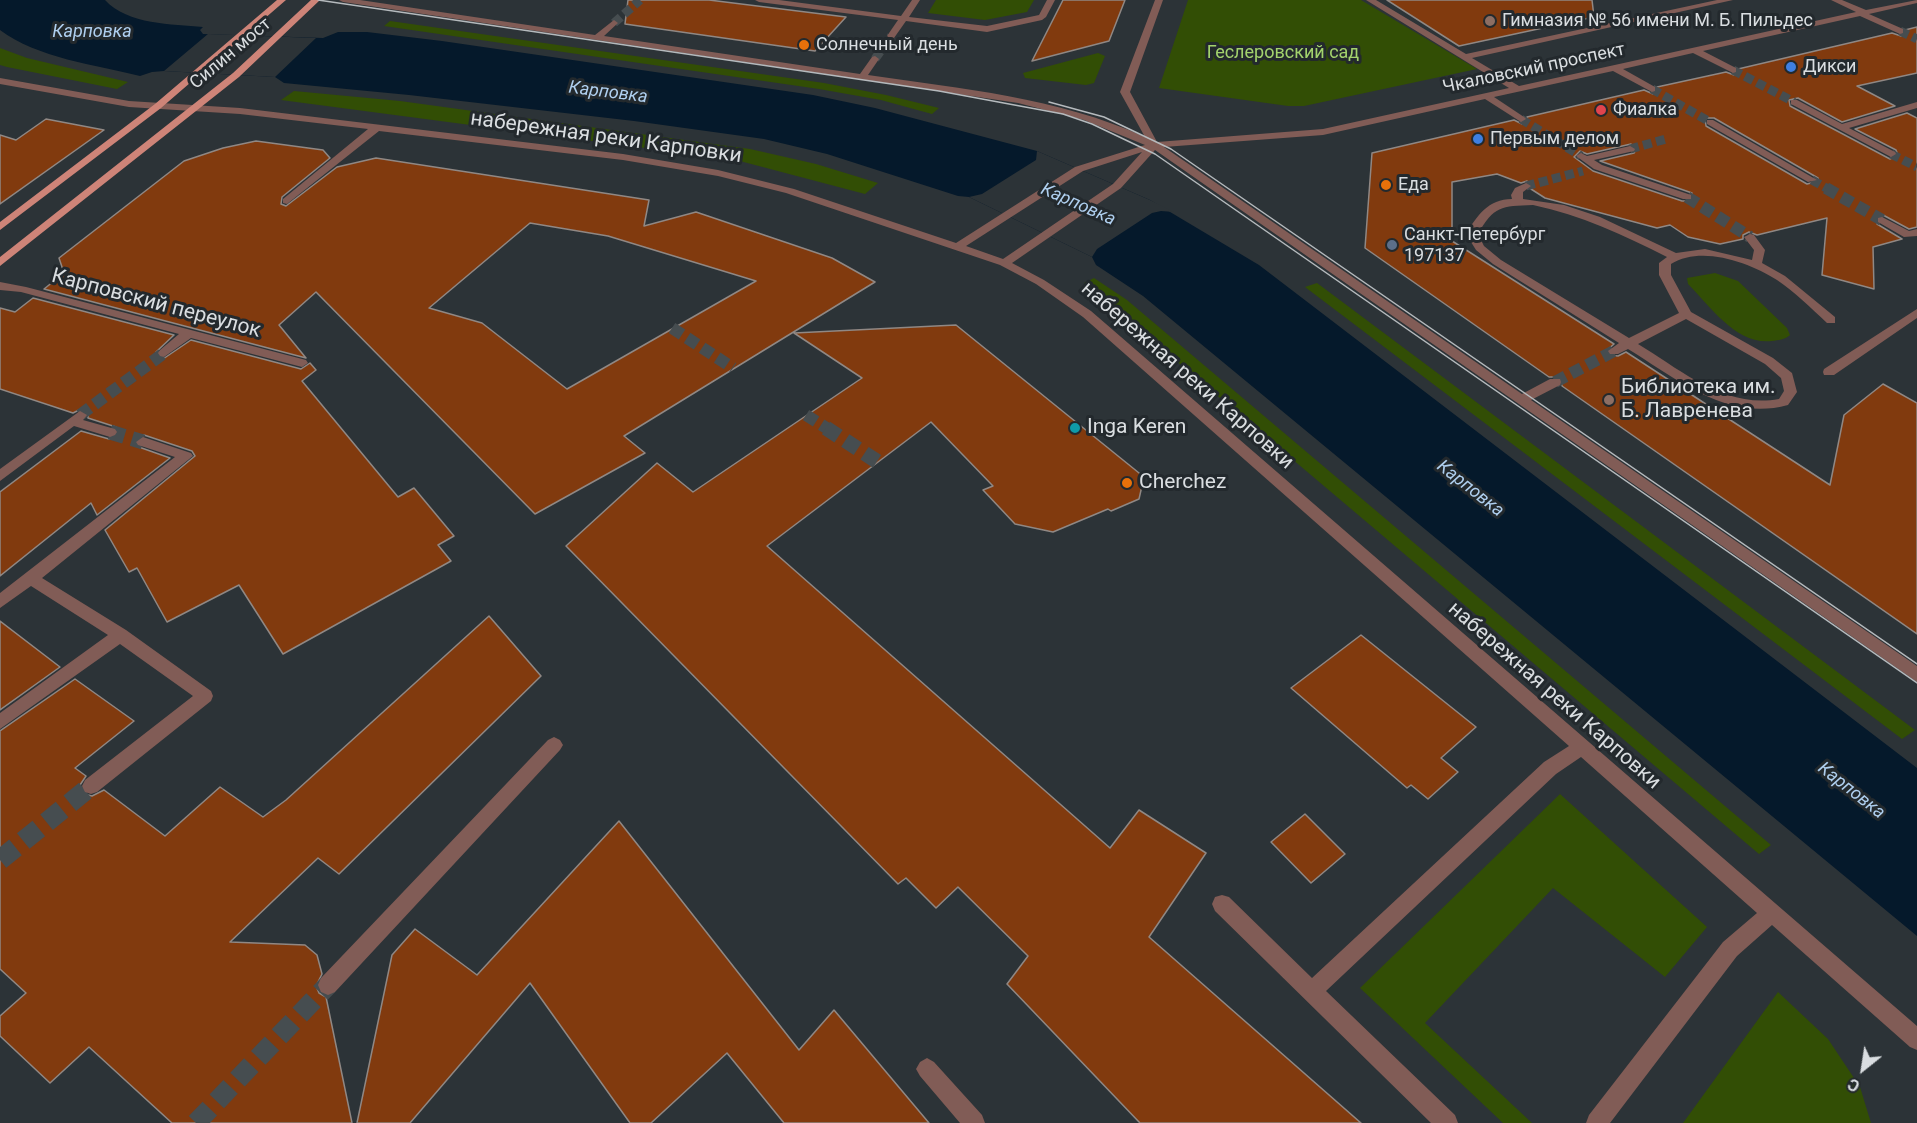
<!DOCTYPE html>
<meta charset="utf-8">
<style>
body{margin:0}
#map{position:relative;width:1917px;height:1123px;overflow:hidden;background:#2c3337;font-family:Roboto,sans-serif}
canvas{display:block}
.north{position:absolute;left:1833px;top:1039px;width:60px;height:60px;-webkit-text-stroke:4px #23292d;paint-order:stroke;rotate:210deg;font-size:16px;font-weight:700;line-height:24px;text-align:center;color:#dadee1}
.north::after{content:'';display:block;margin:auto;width:21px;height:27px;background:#dadee1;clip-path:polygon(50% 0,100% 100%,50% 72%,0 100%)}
</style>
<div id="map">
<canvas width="1917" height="1123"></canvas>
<div class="north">С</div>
</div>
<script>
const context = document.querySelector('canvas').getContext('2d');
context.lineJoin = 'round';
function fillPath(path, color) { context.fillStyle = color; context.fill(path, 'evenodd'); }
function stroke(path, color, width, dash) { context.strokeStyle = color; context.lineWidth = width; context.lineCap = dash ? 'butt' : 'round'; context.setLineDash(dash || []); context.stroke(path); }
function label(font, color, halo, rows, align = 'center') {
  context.font = font + ' Roboto,sans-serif'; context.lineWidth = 6; context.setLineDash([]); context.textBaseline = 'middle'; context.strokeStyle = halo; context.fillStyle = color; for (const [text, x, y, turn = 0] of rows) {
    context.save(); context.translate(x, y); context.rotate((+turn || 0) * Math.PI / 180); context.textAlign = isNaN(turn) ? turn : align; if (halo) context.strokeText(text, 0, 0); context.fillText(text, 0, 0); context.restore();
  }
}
const green = new Path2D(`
 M936,0H1034L1027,12L985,20L928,13Z
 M1188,0H1361L1477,69L1304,106H1288L1159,88Z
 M390,21L824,83L886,95L939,108L932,114L881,100L819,89L384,26Z
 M0,48L27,58L128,82L117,89L7,67L0,65Z
 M1098,53L1105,56L1094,83L1086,85L1025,78L1023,73Z
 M294,91L400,101L750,149L816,164L878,183L865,194L736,160L281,100Z
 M1715,273L1738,281L1787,328L1790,335C1784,340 1779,340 1772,341C1736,345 1711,307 1688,284L1687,278Z
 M1094,278L1127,300L1771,845L1759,854L1084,283Z
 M1317,283L1915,730L1902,739L1305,287Z
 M1560,794L1707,927L1665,977L1553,888L1425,1023L1532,1123H1503L1360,988Z
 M1778,992L1828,1039L1860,1087L1871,1123H1683Z`);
const water = new Path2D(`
 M0,0H105C128,25 172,24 203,27L200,30L203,34L323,38L338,32H367L442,41L813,95L875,108L1037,151L1150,200L1259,265L1917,768V936L1143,296L1096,265L1092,257L969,197L958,196L827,154L764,139L634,121L409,95L284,83L275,77L164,71L152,72L140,76C96,65 37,58 0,30Z`);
const pier = new Path2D(`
 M208,34L316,38L275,77L164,71Z
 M1037,151L1150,200L1174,212L1161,211L1152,213L1097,249L1092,257L969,197L982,194L1036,160Z`);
const building = new Path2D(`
 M628,0H709L846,17L815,51L625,24Z
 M1063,0H1125L1109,41L1032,61Z
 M1387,0H1592L1594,17L1459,46Z
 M1917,27V73L1857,86L1895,106L1842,122L1798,98L1789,100L1790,106L1890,159L1898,155L1896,150L1855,129L1907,113L1917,118V227L1909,229L1883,215L1876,217L1877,224L1902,239L1873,247L1874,289L1822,275L1827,218L1757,235L1749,232L1743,235V239L1720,244L1688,237L1670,225L1657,228L1545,198L1531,189L1533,186L1527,181L1521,183L1497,174L1452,182V241L1614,344L1606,351L1608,355L1618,356L1626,352L1830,485L1844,415L1883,384L1917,403V634L1562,386L1561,377H1549L1365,248L1372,153L1514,120L1522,124L1527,121V117L1644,90L1653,94L1657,92V87L1726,72L1734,75L1738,73V69L1892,33L1901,36L1905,34V30ZM1705,118H1714L1818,178L1819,181L1807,184L1706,126ZM1631,144L1637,148L1634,153L1600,161L1692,193L1693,201H1682L1593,171L1574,157L1580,151L1587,154Z
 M46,119L104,130L0,204V135L16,140Z
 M256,141L323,150L330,158L282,197L281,204L286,206L337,167L376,158L649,200L644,226L696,212L832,258L875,282L624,436L645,453L535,514L316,292L279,325L306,358L44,289L64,273L59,258L184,161L223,148ZM530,223L608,236L756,281L567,389L482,323L429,308Z
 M33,298L174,335L156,352L158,357L163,359L191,340L301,369L310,363L316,370L302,381L398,497L414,488L454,536L438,545L451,561L283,654L239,585L167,622L137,568L129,572L105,530L195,456L192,451L144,435L135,440L136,446L170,458L97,515L91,503L0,576V492L81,431L109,439L119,433L116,427L88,418V413L81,409L73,413L0,389V308L15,312Z
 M956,325L1144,477L1139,499L1111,511L1108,509L1053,532L1015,524L983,490L993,486L931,422L767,546L1110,848L1139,810L1206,853L1149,937L1361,1123H1140L1007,984L1028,956L958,887L936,908L906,878L898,884L566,546L657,463L693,492L862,378L794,333Z
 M489,616L541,676L339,874L318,858L230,942L305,945L317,955L322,974L316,986L319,993L326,997L352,1123H172L89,1047L50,1083L0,1036V1016L26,993L0,969V731L75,679L134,721L75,768L86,776L80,785L84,794L92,796L104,790L165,836L220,787L263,817L286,800Z
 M0,621L60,667L0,710Z
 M1361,635L1476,727L1441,758L1458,772L1428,799L1411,785L1407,788L1291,688Z
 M1305,814L1345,854L1311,883L1271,842Z
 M619,821L799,1050L834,1010L929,1123H784L727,1053L651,1123H630L530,983L410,1123H357L392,955L415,929L477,975Z`);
const minorTunnelFar3 = new Path2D(`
 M614,23L640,0
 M1900,31L1917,39
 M875,59L891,36
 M1733,70L1794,102
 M1652,89L1710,122
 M1521,119L1581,156
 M1630,149L1666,139
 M1891,154L1917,167
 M1812,180L1828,189
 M1526,186L1583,171`);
const minorTunnelFar2 = new Path2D(`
 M1826,188L1882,220
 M1687,197L1750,237
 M672,328L733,368
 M1555,382L1614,351
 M80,415L164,353
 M806,415L828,429`);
const minorTunnelFar1 = new Path2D(`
 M826,428L878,462
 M110,432L143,442`);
const minorTunnel = new Path2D(`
 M0,860L91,786
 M196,1123L328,985`);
const minor = new Path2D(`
 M339,0H360L595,35L614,20L618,23L604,36L860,74L872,57L875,56L879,59L868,75C962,89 1057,97 1145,137L1120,92L1155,0H1163L1130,92L1157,142L1323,129L1509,88L1366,0H1376L1466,54L1717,0H1733L1472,58L1519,86L1856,12L1831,0H1842L1866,10L1917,0V3L1869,14L1903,29V33L1900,34L1860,16L1703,51L1736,68V72L1733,73L1693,53L1623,69L1655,87V91L1652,92L1613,71L1494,97L1524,117L1526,119L1521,122L1485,99L1323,135L1164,147L1522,394L1550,379H1560L1561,382L1560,385L1531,400L1917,666V682L1155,150L1121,188L1012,263L1044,280L1091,311L1917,1026V1050L1910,1047L1772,925L1737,956L1610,1123H1586L1589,1115L1723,942L1757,913L1581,757L1556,774L1326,991L1455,1115L1458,1123H1431L1215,911L1212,904L1215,897L1222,895L1229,897L1312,978L1544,762L1569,746L1083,317L1036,284L1000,265L786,193L718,176L623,160L379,131L287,204L283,203V199L368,129L240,114L129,107L0,84V78L129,101L240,108L623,154L718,170L794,189L956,243L1075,167L1145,145L1084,120L1018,103L343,2ZM1142,152L1113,184L1003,259L966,246L1083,171Z
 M755,0H779L901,16L912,0H920L909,17L987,26L1039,15L1047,0H1055L1046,17L1042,20L987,32L906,21L894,38L891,39L887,36L898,20L759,2Z
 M1791,100H1797L1842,124L1917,102V108L1849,128L1895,152L1896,154L1891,157L1791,104Z
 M1707,120H1713L1817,180L1808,182L1707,124Z
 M1630,146L1635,149L1634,151L1594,160L1602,165L1691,195V199H1683L1594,169L1576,156L1581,153L1587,156Z
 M1526,183L1531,186L1523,192V199L1564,205L1600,217L1676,253L1705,249L1752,260L1754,250L1744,237L1750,234L1754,235L1765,250L1762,263L1785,276L1835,317V323H1827C1811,308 1795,292 1777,280C1749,262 1701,245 1671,264V275L1691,312L1773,358L1792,373L1797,392L1788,405C1727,422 1677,379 1628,349L1618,354H1610L1608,351L1619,343L1493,264L1476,250L1466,234C1477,216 1488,199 1512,199L1511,195L1515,188ZM1533,205C1581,215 1623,235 1667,257L1659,263V275L1679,313L1629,338L1501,260L1484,246L1478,234C1494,206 1501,206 1533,205ZM1686,319L1765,364L1781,378L1784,391L1779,399C1725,409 1681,370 1638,344Z
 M1882,217L1909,231L1917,229V236L1904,237L1878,222V218Z
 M0,282L26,287L306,360L308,363L302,367L191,338L164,357L160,356L158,353L160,350L179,334L21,292L0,290Z
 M1917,309V318L1834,375H1824L1823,372L1824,369Z
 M80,411L87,415L83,420L115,429L117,432L115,435L110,437L74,426L0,481V469Z
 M143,437L191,453L193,456L42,578L126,630L211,691L213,696L211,701L97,792L91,794L85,792L82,786L85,780L193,696L120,644L0,729V713L108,635L31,586L0,608V593L175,457L138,445L136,442Z
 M554,737L560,740L563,745L560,750L335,992L328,995L321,992L318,985L321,978L548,740Z
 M927,1058L934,1062L982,1115L985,1123H960L920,1076L916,1069L920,1062Z`);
const major = new Path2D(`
 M277,0H286L161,108L0,230V222L155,104Z
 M311,0H320L239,77L0,266V257L233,73Z`);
const tram = new Path2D(`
 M318,0L939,91L1063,114L1092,124L1155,154L1917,683
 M1049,102L1104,117L1171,149L1917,664`);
const markers = [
 [1490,21,6,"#8d6e63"],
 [804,45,6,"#e8710a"],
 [1791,67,6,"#3f7fe0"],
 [1601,110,6,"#e0444e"],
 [1478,139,6,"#3f7fe0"],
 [1386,185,6,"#e8710a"],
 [1392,245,6,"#5c6f8a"],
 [1609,400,6,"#8d6e63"],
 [1075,428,6,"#0f9aa8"],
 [1127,483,6,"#e8710a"]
];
const farPoinames = [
 ["Гимназия № 56 имени М. Б. Пильдес",1502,21],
 ["Солнечный день",816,45],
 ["Дикси",1803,67],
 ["Фиалка",1613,110],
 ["Первым делом",1490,139],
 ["Еда",1398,185],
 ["Санкт-Петербург",1404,235],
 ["197137",1404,256]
];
const farWaternames = [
 ["Карповка",92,32],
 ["Карповка",608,93,7],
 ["Карповка",1078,205,24],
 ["Карповка",1470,489,38],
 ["Карповка",1851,791,38]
];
const farParknames = [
 ["Геслеровский сад",1283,53]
];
const farStreetnames = [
 ["Силин мост",231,54,-40],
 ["Чкаловский проспект",1534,69,-12]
];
const streetNames = [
 ["набережная реки Карповки",606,138,8],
 ["Карповский переулок",156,304,15],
 ["набережная реки Карповки",1187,376,41],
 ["набережная реки Карповки",1554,696,41]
];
const poiNames = [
 ["Библиотека им.",1621,388],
 ["Б. Лавренева",1621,412],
 ["Inga Keren",1087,428],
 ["Cherchez",1139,483]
];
fillPath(green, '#324e05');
fillPath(water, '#05192b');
fillPath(pier, '#2c3337');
fillPath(building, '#813a0e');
stroke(building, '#908884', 1.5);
stroke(minorTunnelFar3, '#464d50', 9, [9, 4.5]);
stroke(minorTunnelFar2, '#464d50', 12, [12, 6]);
stroke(minorTunnelFar1, '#464d50', 15, [15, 8]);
stroke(minorTunnel, '#464d50', 20, [20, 10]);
fillPath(minor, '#815c56');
fillPath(major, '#ce8478');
stroke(tram, '#b5babd', 1.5);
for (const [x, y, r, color] of markers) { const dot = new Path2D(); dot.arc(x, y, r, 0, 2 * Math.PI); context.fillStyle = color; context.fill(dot); stroke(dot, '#23292d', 2); }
label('18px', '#dadee1', '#23292d', farPoinames, 'left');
label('italic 18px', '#afcfef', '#23292d', farWaternames);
label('18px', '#a3d36d', '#23292d', farParknames);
label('18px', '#dadee1', '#23292d', farStreetnames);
label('21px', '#dadee1', '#23292d', streetNames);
label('21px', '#dadee1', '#23292d', poiNames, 'left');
</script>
